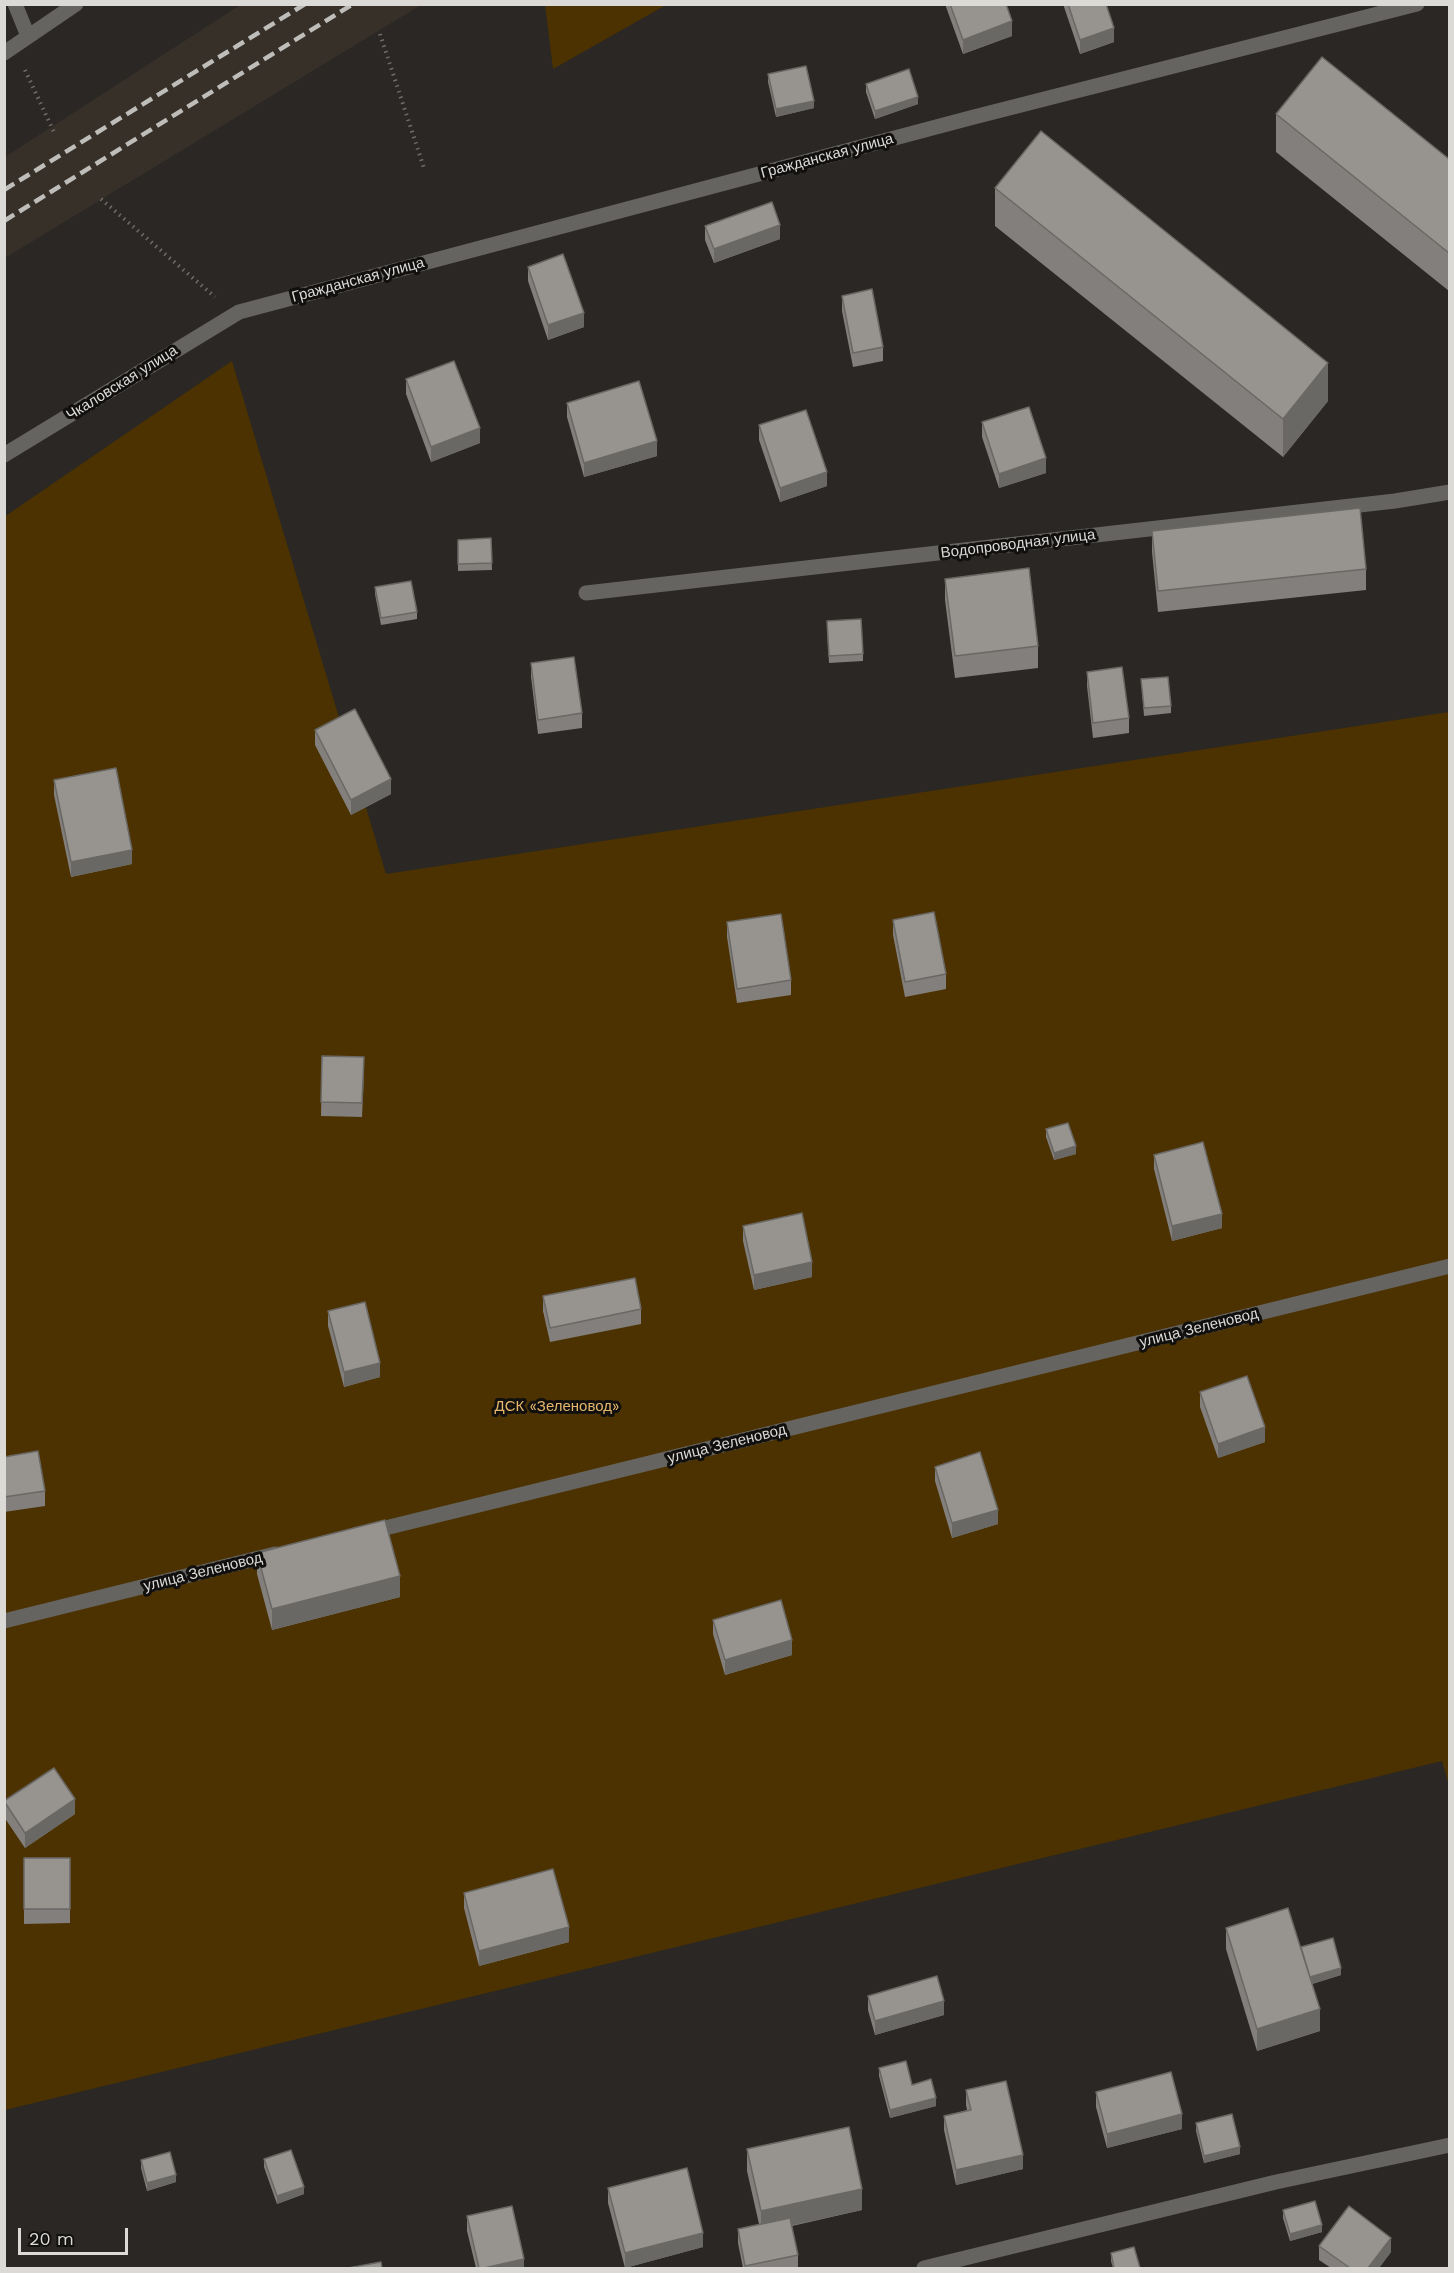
<!DOCTYPE html>
<meta charset="utf-8">
<style>
body{margin:0}
#map{position:relative;width:1454px;height:2273px;overflow:hidden;background:#2a2724;font-family:"Work Sans",sans-serif}
canvas{display:block}
.frame{position:absolute;inset:0;border:6px solid #dbdad7;pointer-events:none}
.scale{position:absolute;left:18px;top:2228px;width:110px;height:27px;box-sizing:border-box;border:3px solid #dbdad7;border-top:0;padding-left:8px;font-size:18px;line-height:21px;white-space:nowrap;color:#dbdad7;-webkit-text-stroke:4px #11100f;paint-order:stroke}
</style>
<div id="map">
<canvas width="1454" height="2273"></canvas>
<div class="frame"></div>
<div class="scale">20 m</div>
</div>
<script>
const context = document.querySelector('canvas').getContext('2d');
context.lineJoin = 'round';
function fillPath(path, color) { context.fillStyle = color; context.fill(path, 'evenodd'); }
function stroke(path, color, width, dash) { context.strokeStyle = color; context.lineWidth = width; context.lineCap = dash ? 'butt' : 'round'; context.setLineDash(dash || []); context.stroke(path); }
function label(font, color, halo, rows, align = 'center') {
  context.font = font + ' "Work Sans",sans-serif'; context.lineWidth = 6; context.setLineDash([]); context.textBaseline = 'middle'; context.strokeStyle = halo; context.fillStyle = color; for (const [text, x, y, turn = 0] of rows) {
    context.save(); context.translate(x, y); context.rotate((+turn || 0) * Math.PI / 180); context.textAlign = isNaN(turn) ? turn : align; if (halo) context.strokeText(text, 0, 0); context.fillText(text, 0, 0); context.restore();
  }
}
const built = new Path2D(`
 M240,5H421L5,258V157Z`);
const green = new Path2D(`
 M545,4H666V5L553,69Z
 M232,361L386,874L1449,712V1785L1442,1761L5,2110L4,517Z`);
const path = new Path2D(`
 M380,34L424,168
 M25,70L54,132
 M101,199L215,297`);
const minor = new Path2D(`
 M15,4L28,36
 M4,53L76,4
 M4,455L239,312L970,118L1417,4
 M586,593L1395,501L1450,492
 M369,1532L1450,1266
 M4,1621L275,1554
 M924,2268L1276,2182L1450,2145`);
const rail = new Path2D(`
 M4,190L305,4
 M4,221L353,4`);
const wall = new Path2D(`
 M945,4H1006L1012,36L963,54Z
 M1063,4H1106L1114,42L1080,54Z
 M768,74L814,108L776,117L768,82Z
 M866,84L918,104L875,119L866,92Z
 M1276,114L1449,159V291L1276,152Z
 M995,188L1328,401L1283,457L995,226Z
 M705,226L780,239L714,263L705,240Z
 M528,267L584,327L548,340L528,281Z
 M842,296L883,347V361L853,367L842,311Z
 M406,379L480,443L431,462L406,394Z
 M567,403L657,456L584,477L567,417Z
 M982,422L1046,473L999,488L982,437Z
 M759,425L827,486L780,502L759,440Z
 M1152,531L1366,569V590L1158,612L1152,552Z
 M491,538L492,570L458,571V540Z
 M945,579L1038,646V668L955,678L945,600Z
 M375,587L417,612V619L381,625L375,594Z
 M827,629L863,654V661L829,663Z
 M531,663L582,713V728L538,734L531,677Z
 M1087,672L1129,718V733L1093,738L1087,686Z
 M1141,679L1171,706V713L1144,716Z
 M315,730L391,794L351,815L315,745Z
 M54,780L132,864L71,877L54,795Z
 M893,920L946,974V989L905,997L893,935Z
 M727,922L791,980V995L737,1003L727,937Z
 M322,1056L364,1071L362,1117L321,1116Z
 M1046,1129L1076,1154L1054,1160L1046,1137Z
 M1154,1155L1222,1228L1172,1241L1154,1169Z
 M743,1226L812,1277L754,1290L743,1241Z
 M543,1296L641,1309V1324L550,1342L543,1311Z
 M328,1311L380,1377L344,1387L328,1326Z
 M1200,1392L1265,1442L1218,1458L1200,1407Z
 M4,1457L45,1491V1506L4,1512Z
 M935,1467L998,1524L952,1538L935,1481Z
 M257,1553L400,1597L272,1630L257,1574Z
 M713,1620L792,1655L725,1675L713,1634Z
 M4,1801L75,1814L25,1848L4,1817Z
 M24,1858H70V1923L24,1924Z
 M464,1893L569,1942L479,1966L464,1908Z
 M1226,1928L1301,1947L1341,1975L1312,1984L1320,2031L1257,2051L1226,1949Z
 M868,1996L944,2015L875,2035L868,2010Z
 M879,2068L936,2106L890,2118L879,2076Z
 M966,2090L1023,2169L956,2185L944,2130V2116L967,2110L966,2105Z
 M1096,2092L1182,2129L1107,2148L1096,2107Z
 M1196,2123L1240,2154L1204,2163L1196,2131Z
 M747,2149L862,2210L792,2226L798,2255V2268H743L738,2243V2229L759,2224L747,2171Z
 M264,2159L304,2194L277,2204L264,2167Z
 M141,2160L176,2182L147,2191L141,2168Z
 M608,2188L703,2247L625,2268L608,2203Z
 M1283,2210L1322,2232L1290,2241L1283,2218Z
 M467,2216L524,2268H476L467,2231Z
 M1319,2246L1391,2252L1379,2268H1331L1319,2260Z
 M1111,2253L1140,2268H1113L1111,2261Z`);
const shadedWall = new Path2D(`
 M1012,21V36L963,54V40Z
 M1114,28V42L1080,54V40Z
 M918,97V104L875,119V111Z
 M814,101V108L776,117V109Z
 M780,225V239L714,263V249Z
 M584,313V327L548,340V325Z
 M1328,363V401L1283,457V419Z
 M480,428V443L431,462V447Z
 M657,441V456L584,477V463Z
 M1046,458V473L999,488V474Z
 M827,472V486L780,502V488Z
 M391,779V794L351,815V800Z
 M132,850V864L71,877V862Z
 M1076,1146V1154L1054,1160V1153Z
 M1222,1214V1228L1172,1241V1226Z
 M812,1262V1277L754,1290V1275Z
 M380,1363V1377L344,1387V1372Z
 M1265,1427V1442L1218,1458V1444Z
 M998,1510V1524L952,1538V1523Z
 M400,1576V1597L272,1630V1609Z
 M792,1640V1655L725,1675V1660Z
 M75,1799V1814L25,1848V1833Z
 M569,1927V1942L479,1966V1951Z
 M1341,1968V1975L1306,1986V1978Z
 M944,2001V2015L875,2035V2021Z
 M1320,2009V2031L1257,2051V2029Z
 M936,2098V2106L890,2118V2110Z
 M1182,2114V2129L1107,2148V2134Z
 M1240,2147V2154L1204,2163V2156Z
 M1023,2155V2169L956,2185V2170Z
 M176,2175V2182L147,2191V2183Z
 M304,2187V2194L277,2204V2196Z
 M862,2189V2210L761,2232V2211Z
 M1322,2225V2232L1290,2241V2234Z
 M703,2233V2247L625,2268V2253Z
 M1391,2238V2252L1379,2268H1368Z
 M524,2259V2268H484Z`);
const building = new Path2D(`
 M950,4H1006L1012,21L963,40Z
 M1068,4H1106L1114,28L1080,40Z
 M1322,57L1449,159V253L1276,114Z
 M806,66L814,101L776,109L768,74Z
 M909,69L918,97L875,111L866,84Z
 M1041,131L1328,363L1283,419L995,188Z
 M772,202L780,225L714,249L705,226Z
 M563,254L584,313L548,325L528,267Z
 M872,289L883,347L853,353L842,296Z
 M454,361L480,428L431,447L406,379Z
 M639,381L657,441L584,463L567,403Z
 M1029,407L1046,458L999,474L982,422Z
 M806,410L827,472L780,488L759,425Z
 M1360,508L1366,569L1158,591L1152,531Z
 M491,538L492,563L458,564V540Z
 M1029,568L1038,646L955,656L945,579Z
 M411,581L417,612L381,618L375,587Z
 M861,619L863,654L829,656L827,621Z
 M574,657L582,713L538,720L531,663Z
 M1122,667L1129,718L1093,723L1087,672Z
 M1168,677L1171,706L1144,708L1141,679Z
 M355,709L391,779L351,800L315,730Z
 M116,768L132,850L71,862L54,780Z
 M934,912L946,974L905,982L893,920Z
 M781,914L791,980L737,989L727,922Z
 M322,1056L364,1057L362,1103L321,1102Z
 M1068,1123L1076,1146L1054,1153L1046,1129Z
 M1203,1142L1222,1214L1172,1226L1154,1155Z
 M802,1213L812,1262L754,1275L743,1226Z
 M635,1278L641,1309L550,1328L543,1296Z
 M365,1302L380,1363L344,1372L328,1311Z
 M1247,1376L1265,1427L1218,1444L1200,1392Z
 M38,1451L45,1491L4,1497V1457Z
 M980,1452L998,1510L952,1523L935,1467Z
 M385,1520L400,1576L272,1609L257,1553Z
 M781,1600L792,1640L725,1660L713,1620Z
 M54,1768L75,1799L25,1833L4,1801Z
 M24,1858H70V1909H24Z
 M553,1869L569,1927L479,1951L464,1893Z
 M1288,1908L1320,2009L1257,2029L1226,1928Z
 M1333,1938L1341,1968L1310,1977L1301,1947Z
 M937,1976L944,2001L875,2021L868,1996Z
 M906,2061L912,2085L931,2079L936,2098L890,2110L879,2068Z
 M1171,2072L1182,2114L1107,2134L1096,2092Z
 M1006,2081L1023,2155L956,2170L944,2116L971,2110L966,2090Z
 M1232,2114L1240,2147L1204,2156L1196,2123Z
 M849,2127L862,2189L761,2211L747,2149Z
 M291,2150L304,2187L277,2196L264,2159Z
 M170,2152L176,2175L147,2183L141,2160Z
 M687,2168L703,2233L625,2253L608,2188Z
 M1315,2201L1322,2225L1290,2234L1283,2210Z
 M512,2206L524,2259L484,2268H479L467,2216Z
 M1349,2206L1391,2238L1368,2268H1350L1319,2246Z
 M790,2218L798,2255L745,2266L738,2229Z
 M1134,2247L1140,2268H1114L1111,2253Z
 M381,2262L382,2268H348Z`);
const streetNames = [
 ["Гражданская улица",827,156,-15],
 ["Гражданская улица",358,280,-15],
 ["Чкаловская улица",122,383,-32],
 ["Водопроводная улица",1018,544,-7],
 ["улица Зеленовод",1199,1328,-14],
 ["улица Зеленовод",727,1444,-14],
 ["улица Зеленовод",203,1572,-14]
];
const parkNames = [
 ["ДСК «Зеленовод»",557,1407]
];
fillPath(built, '#363029');
fillPath(green, '#4c3200');
stroke(path, '#6f6c69', 4, [1.5, 4.5]);
stroke(minor, '#666460', 15);
stroke(rail, '#bebdba', 4.5, [12, 6]);
fillPath(wall, '#827f7c');
fillPath(shadedWall, '#6a6865');
fillPath(building, '#979490');
stroke(building, '#6a6865', 1.5);
label('15px', '#dbdad7', '#11100f', streetNames);
label('15px', '#e5b76c', '#11100f', parkNames);
</script>
